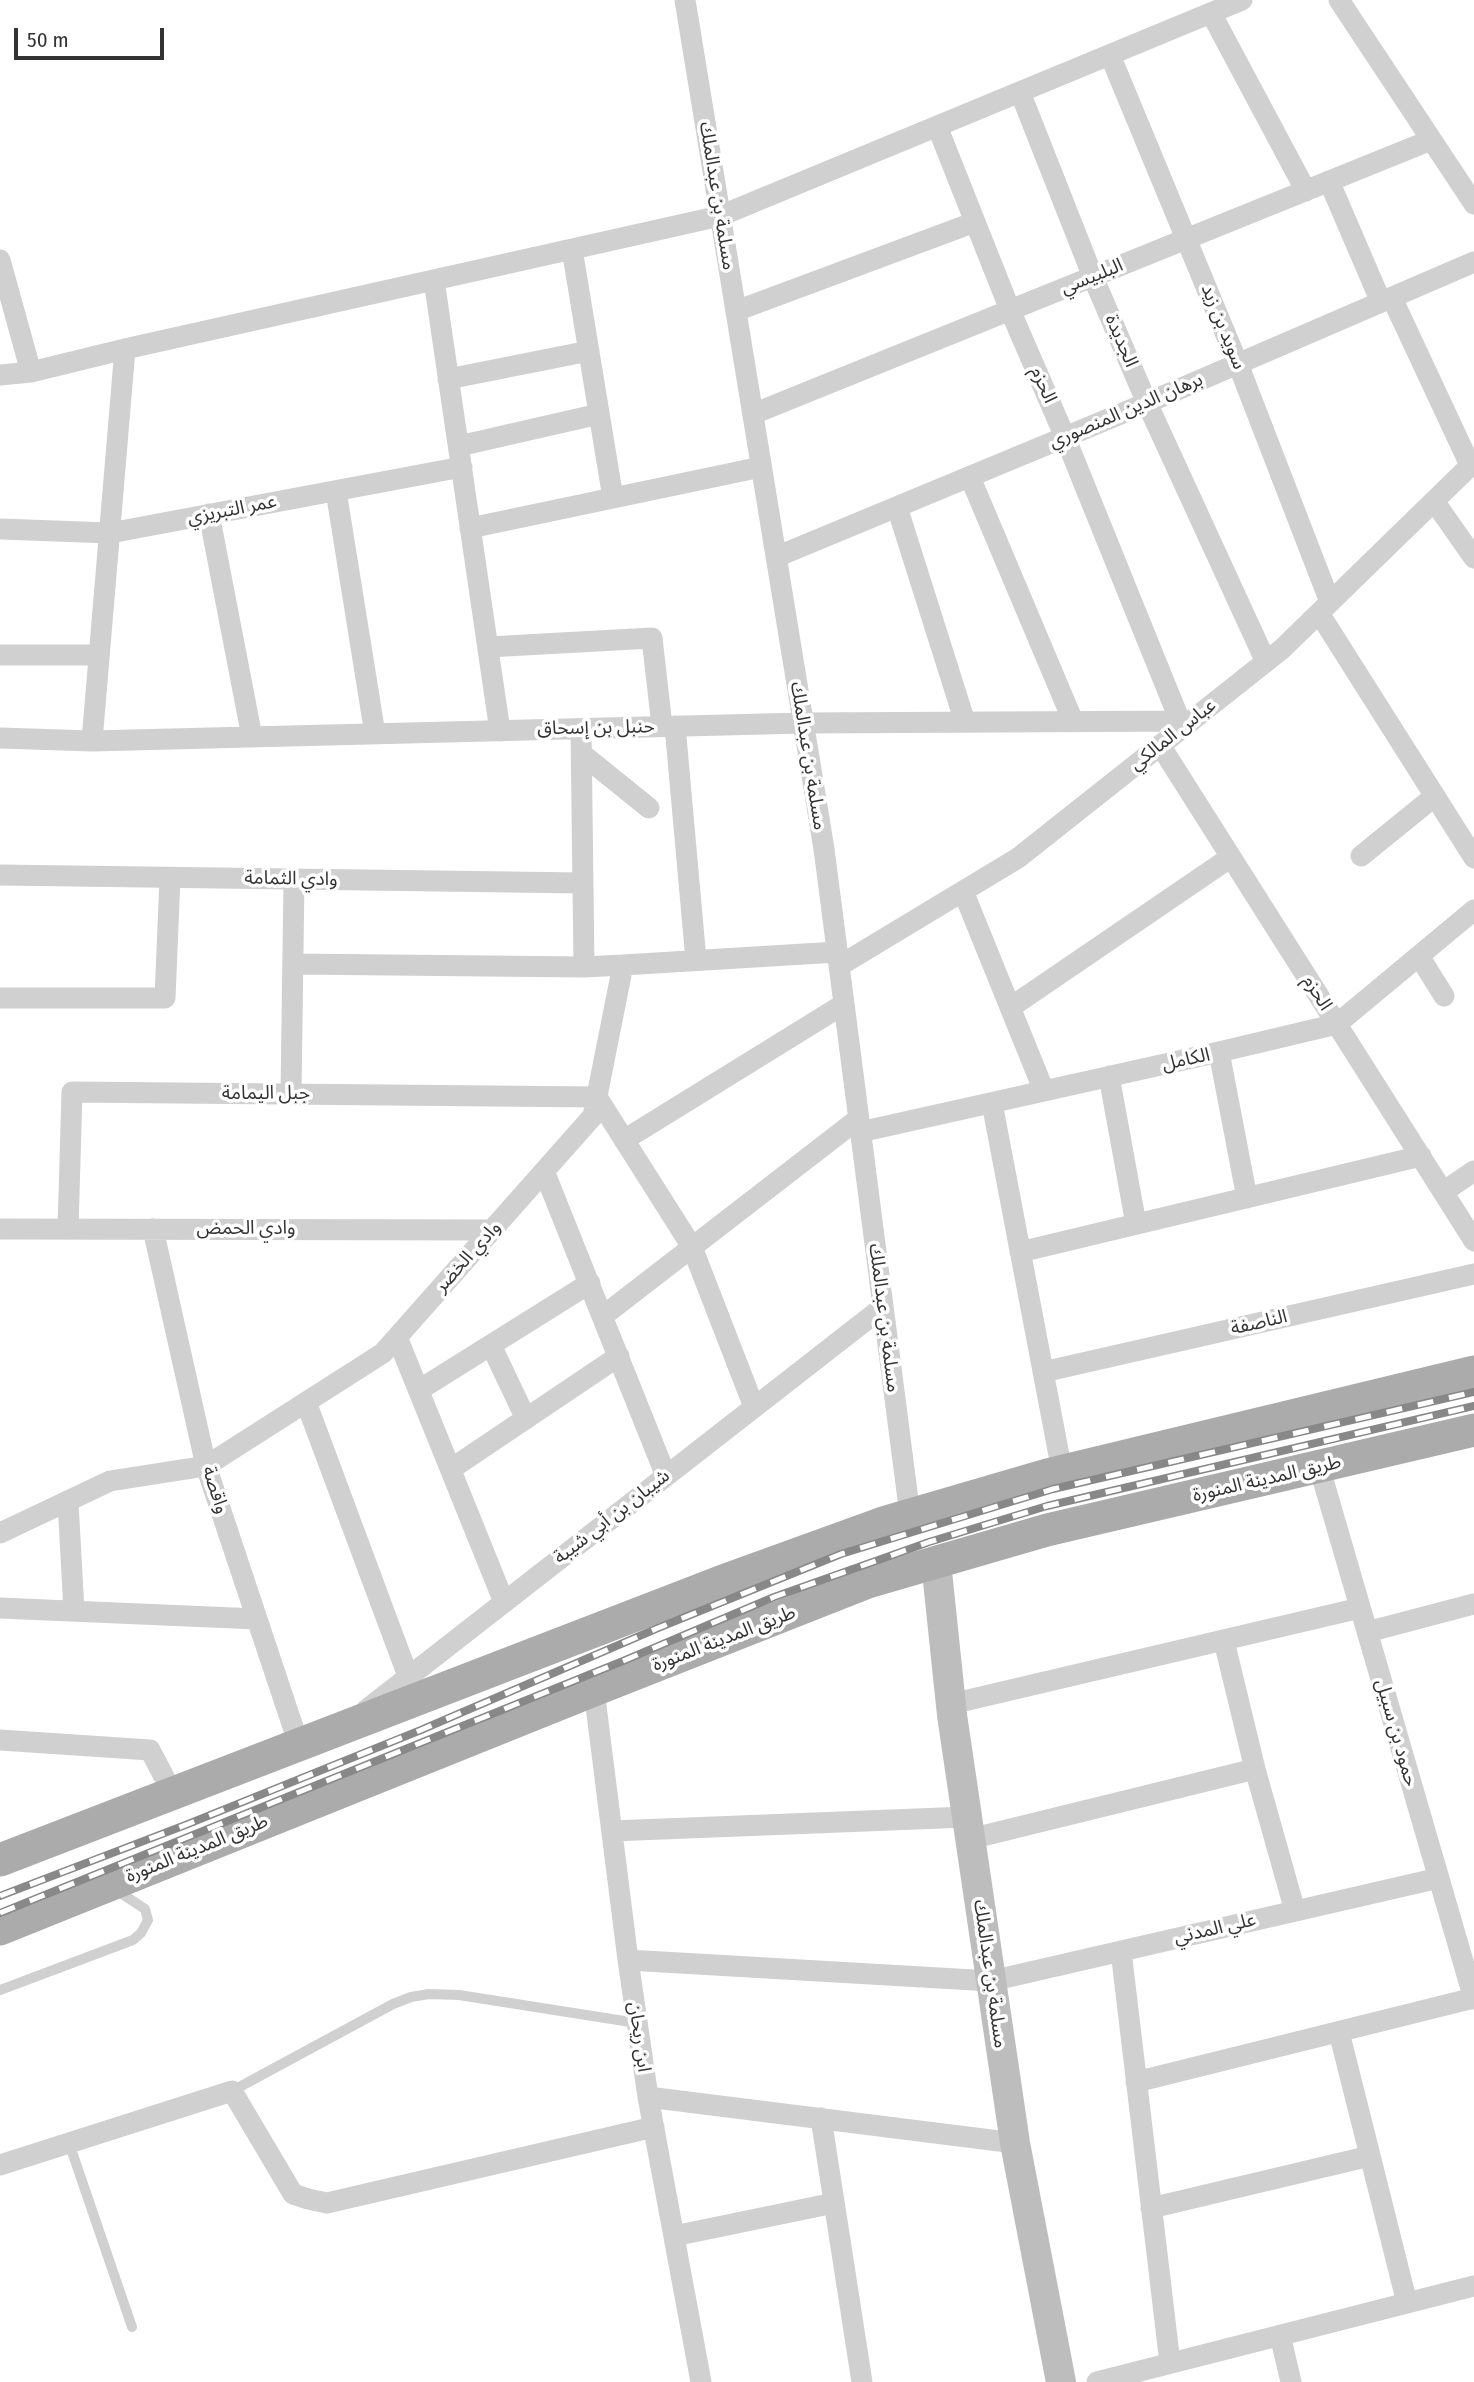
<!DOCTYPE html>
<meta charset="utf-8">
<style>
body{margin:0}
#map{position:relative;width:1474px;height:2382px;overflow:hidden;background:#fff;font-family:"Fira Sans Condensed",sans-serif}
canvas{display:block}
.scale{position:absolute;left:14px;top:28px;width:150px;height:32px;box-sizing:border-box;border:4px solid #333;border-top:0;padding-left:9px;font-size:21px;line-height:24px;white-space:nowrap;color:#333;-webkit-text-stroke:5px #fff;paint-order:stroke}
</style>
<div id="map">
<canvas width="1474" height="2382"></canvas>
<div class="scale">50 m</div>
</div>
<script>
const context = document.querySelector('canvas').getContext('2d');
context.lineJoin = 'round';
function stroke(path, color, width, dash) { context.strokeStyle = color; context.lineWidth = width; context.lineCap = dash ? 'butt' : 'round'; context.setLineDash(dash || []); context.stroke(path); }
function label(font, color, halo, rows, align = 'center') {
  context.font = font + ' "Fira Sans Condensed","Noto Sans Arabic",sans-serif'; context.lineWidth = 7; context.setLineDash([]); context.textBaseline = 'middle'; context.strokeStyle = halo; context.fillStyle = color; for (const [text, x, y, turn = 0] of rows) {
    context.save(); context.translate(x, y); context.rotate((+turn || 0) * Math.PI / 180); context.textAlign = isNaN(turn) ? turn : align; if (halo) context.strokeText(text, 0, 0); context.fillText(text, 0, 0); context.restore();
  }
}
const service = new Path2D(`
 M0,1990L133,1940L141,1933L148,1920L145,1909L116,1890
 M232,2091L393,2004L411,1997L429,1994L459,1995L637,2023
 M69,2143L132,2327`);
const minor = new Path2D(`
 M685,0L824,849L910,1515
 M1339,0L1474,204
 M1211,13L1306,191
 M1110,55L1238,364L1330,602
 M1020,92L1093,277L1147,403L1266,662
 M937,126L1010,310L1065,437L1180,721
 M1329,181L1381,302
 M572,249L613,498
 M0,260L31,372
 M434,280L500,731
 M1392,298L1470,465
 M736,311L975,222
 M0,375L31,372L125,349L720,216L1242,0
 M448,379L589,351
 M753,414L1431,140
 M459,446L599,414
 M970,477L1073,721
 M336,491L375,734
 M1434,501L1474,558
 M897,507L965,722
 M209,514L252,737
 M470,528L761,467
 M0,529L110,533L462,467
 M776,557L1147,403L1474,262
 M1319,613L1474,858
 M488,647L652,638L662,726
 M0,655H99
 M675,726L696,960
 M581,729L584,967
 M0,738L92,741L803,723L1191,721
 M92,741L125,349
 M1160,745L1474,1241
 M582,754L649,808
 M1361,856L1435,796
 M0,875L583,883
 M963,891L1044,1091
 M1419,956L1444,996
 M294,964L584,967L623,965
 M839,966L1018,858L1282,649L1474,462
 M0,998H165L170,878
 M1011,1007L1231,857
 M1219,1052L1247,1198
 M1109,1076L1136,1224
 M291,1094L294,879
 M992,1103L1062,1471
 M860,1132L1219,1052L1337,1024L1474,910
 M624,1140L844,1004
 M544,1171L666,1476
 M1443,1192L1474,1171
 M0,1229L493,1230
 M68,1229L72,1092L597,1097L692,1247L754,1407
 M153,1229L206,1466L299,1745
 M1020,1252L1421,1156
 M603,1316L858,1119
 M397,1337L504,1602
 M491,1345L526,1419
 M1043,1372L1474,1274
 M419,1390L590,1283
 M306,1402L408,1676
 M1319,1466L1474,1999
 M451,1469L619,1356
 M68,1502L74,1611
 M0,1533L110,1481L206,1466L383,1353L593,1116L623,965L837,952
 M0,1608L257,1619
 M1367,1632L1474,1604
 M1224,1641L1255,1769L1295,1911
 M594,1690L628,1960L648,2097L701,2382
 M951,1704L1360,1608
 M366,1710L883,1307
 M0,1740L150,1750L173,1794
 M612,1831L967,1817
 M970,1839L1255,1769
 M1121,1951L1170,2363
 M628,1960L991,1981L1439,1878
 M1339,2032L1407,2303
 M1136,2082L1474,1998
 M648,2097L1015,2143
 M821,2118L862,2382
 M0,2165L232,2091L293,2194L308,2199L327,2203L654,2127
 M1151,2208L1370,2156
 M674,2236L834,2203
 M1280,2335L1291,2382
 M1097,2382L1474,2286`);
const secondary = new Path2D(`
 M936,1562L952,1715L1015,2143L1061,2382`);
const primary = new Path2D(`
 M0,1860L726,1580L886,1522L1047,1475L1474,1372
 M0,1929L594,1690L868,1582L1047,1530L1474,1430`);
const rail = new Path2D(`
 M0,1896L188,1824L421,1730L658,1628L841,1554L1053,1489L1474,1392
 M0,1913L623,1661L774,1597L929,1542L1047,1506L1474,1406`);
const streetNames = [
 ["مسلمة بن عبدالملك",717,196,81],
 ["البلبيسي",1092,277,-22],
 ["سويد بن زيد",1223,327,68],
 ["الجديدة",1121,341,67],
 ["الحزم",1043,385,66],
 ["برهان الدين المنصوري",1126,411,-23],
 ["عمر التبريزي",232,510,-11],
 ["حنبل بن إسحاق",596,728,-1],
 ["عباس المالكي",1173,735,-38],
 ["مسلمة بن عبدالملك",808,756,81],
 ["وادي الثمامة",291,879,1],
 ["الحزم",1317,993,58],
 ["الكامل",1186,1060,-12],
 ["جبل اليمامة",266,1094],
 ["وادي الحمض",246,1229],
 ["وادي الخضر",468,1257,-48],
 ["مسلمة بن عبدالملك",884,1318,83],
 ["الناصفة",1259,1323,-13],
 ["طريق المدينة المنورة",1267,1479,-13],
 ["واقصة",215,1490,72],
 ["شيبان بن أبي شيبة",612,1517,-38],
 ["طريق المدينة المنورة",724,1639,-21],
 ["حمود بن سبيل",1396,1733,74],
 ["طريق المدينة المنورة",197,1849,-22],
 ["علي المدني",1215,1929,-13],
 ["مسلمة بن عبدالملك",990,1974,82],
 ["ابن ريحان",639,2037,82]
];
stroke(service, '#d0d0d0', 10);
stroke(minor, '#d0d0d0', 21);
stroke(secondary, '#bdbdbd', 30);
stroke(primary, '#ababab', 33);
stroke(rail, '#888', 8);
stroke(rail, '#fff', 5, [16]);
label('19px', '#333', '#fff', streetNames);
</script>
